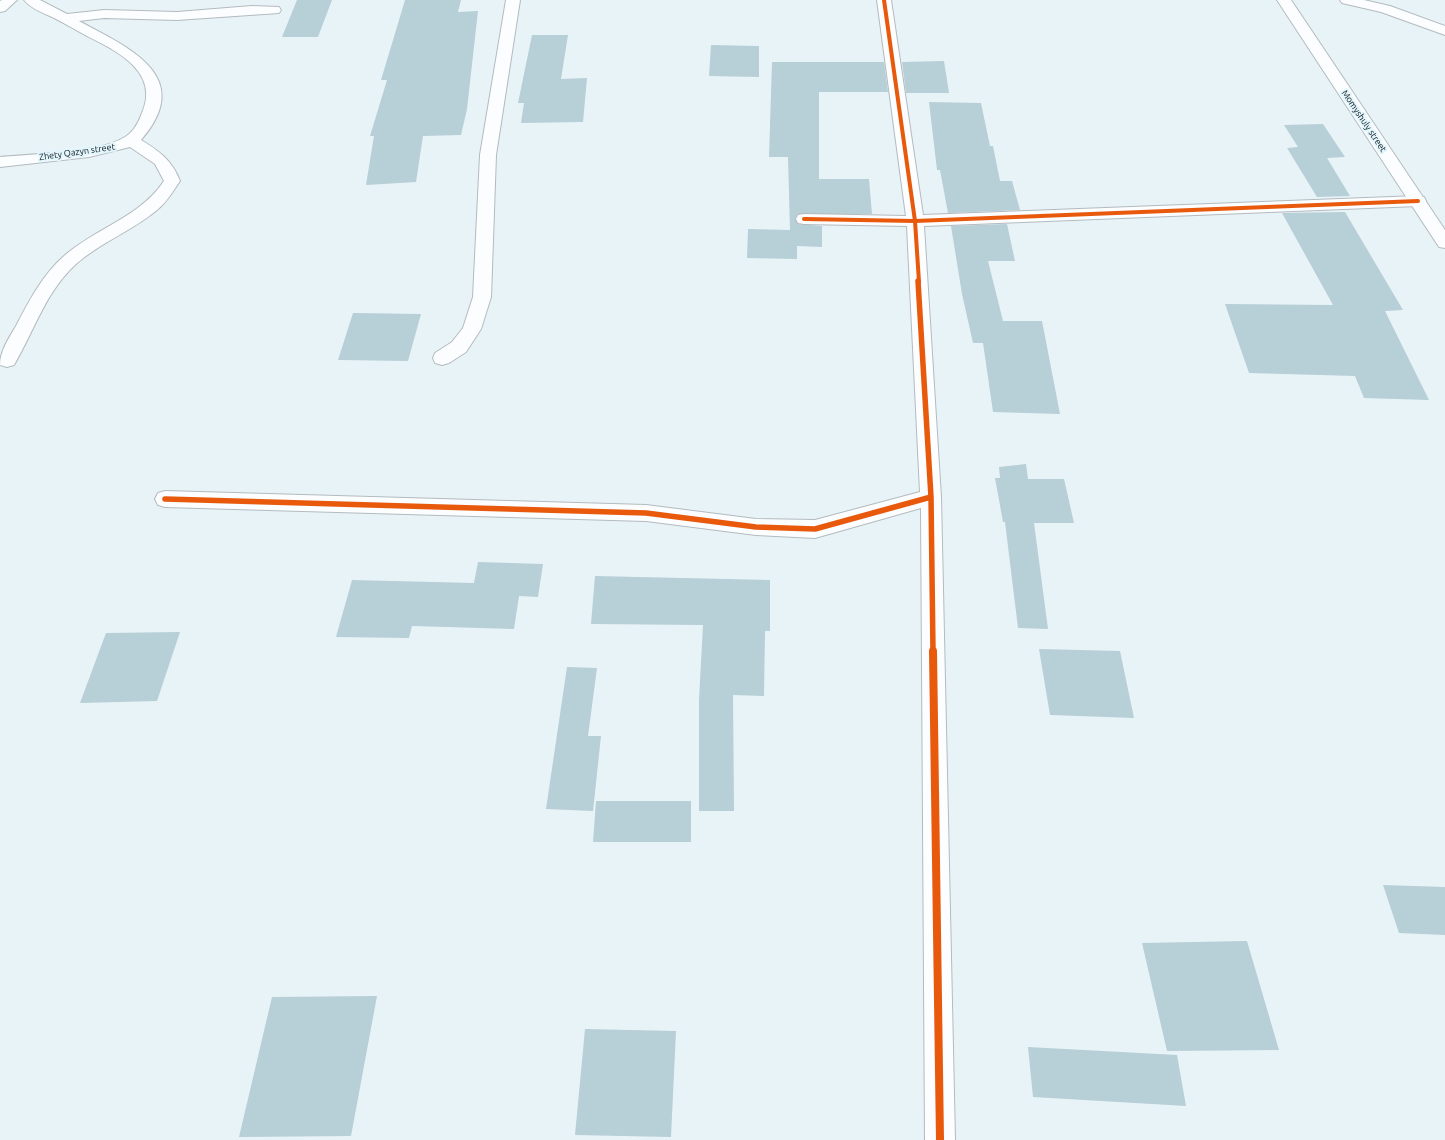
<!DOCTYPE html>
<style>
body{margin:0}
canvas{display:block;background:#e8f3f7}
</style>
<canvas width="1445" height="1140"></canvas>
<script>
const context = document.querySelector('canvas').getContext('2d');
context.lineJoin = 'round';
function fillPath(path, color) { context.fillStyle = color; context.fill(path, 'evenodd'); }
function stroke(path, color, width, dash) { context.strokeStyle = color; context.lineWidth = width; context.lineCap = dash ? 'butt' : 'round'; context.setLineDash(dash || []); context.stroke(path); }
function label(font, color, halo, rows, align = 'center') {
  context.font = font + ' Ubuntu,sans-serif'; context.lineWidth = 4; context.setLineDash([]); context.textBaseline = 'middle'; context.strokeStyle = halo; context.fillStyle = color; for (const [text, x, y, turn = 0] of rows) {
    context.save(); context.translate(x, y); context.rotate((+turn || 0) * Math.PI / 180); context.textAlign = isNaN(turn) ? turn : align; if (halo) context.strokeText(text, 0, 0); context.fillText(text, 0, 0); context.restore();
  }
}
const building = new Path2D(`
 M297,0H332L318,37H282Z
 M405,0H461L458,12L478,11L467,109L461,135L423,136L416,182L366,185L374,136H370L387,80H381Z
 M532,35H568L561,79L587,78L583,122L521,123L524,103H518Z
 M711,45L759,46V77L709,76Z
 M944,61L949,93H906L902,62Z
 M772,62H884L888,92H819V179H869L872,214H798L795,218L798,224L822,226V247L797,246V259L747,258L748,229L790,230L788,157H769Z
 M929,102L981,103L990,146H993L1000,181H1012L1020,210L948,213L940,170H937Z
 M1323,124L1345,157L1327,158L1350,196L1317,197L1287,148L1298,147L1284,125Z
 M1345,212L1403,310L1385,311L1429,400L1364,398L1355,376L1249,373L1225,304L1333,305L1282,213Z
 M1007,224L1015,261H988L1003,321H1042L1060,414L993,412L983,343H973L962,294L951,226Z
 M353,313L421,314L408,361L338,360Z
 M1026,464L1028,479H1064L1074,523H1034L1048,629L1018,628L1005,522H1003L995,478H1000L999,467Z
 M478,562L543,564L538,597L519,596L514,629L412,626L409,638L336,637L352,580L474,583Z
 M595,576L770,580V631H765L764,696L733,695L734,811H699V700L703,625L591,624Z
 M180,632L157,701L80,703L106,633Z
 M1039,649L1120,651L1134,718L1050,715Z
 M567,667L597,668L588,736H601L593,811L546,809Z
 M596,801H691V842H593Z
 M1383,885L1445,887V935L1399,933Z
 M1247,941L1279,1050L1167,1051L1142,943Z
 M377,996L351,1136L239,1137L272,997Z
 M585,1029L676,1031L671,1137L575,1135Z
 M1028,1047L1177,1055L1186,1106L1033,1097Z`);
const street = new Path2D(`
 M2,0H17L5,11L0,12V1Z
 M24,0H40L67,14L104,10L177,12L252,6L279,7L281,10L279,13L177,20L104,18L79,21C127,47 197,76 141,140C159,151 172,160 180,181C173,191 167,202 157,210C132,231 101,242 76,264C46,291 34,331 14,365L7,367L0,365C0,351 9,338 16,326C29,301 43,274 64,256C96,228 140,217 164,181L155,164L130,147L89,157L0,167V157C32,154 100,153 125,137C134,132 139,121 142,113C160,72 117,51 87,36C77,31 68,25 58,20C47,14 32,10 24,0Z
 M506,0H520L496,155L491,297L481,329L466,352L449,363L442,365L435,363L433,358L435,353L452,342L463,328L473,297L480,155Z
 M877,0H891L923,215L1418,196L1424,197L1426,201L1424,205L1418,206L924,226L941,497L955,1140H925L921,508L815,538L756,535L646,521L165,507L158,505L155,499L158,493L165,491L646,505L756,519L815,520L920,492L907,226L804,224L798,223L796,219L798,215L804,214L906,216Z
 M1340,0H1364L1390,6L1445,26V35L1381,12L1342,3Z`);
const secondary = new Path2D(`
 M1277,0H1291L1445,230V248L1439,247Z`);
const cyclewayFar2 = new Path2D(`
 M884,0L915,221L919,282
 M804,219L915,221L1418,201`);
const cyclewayFar1 = new Path2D(`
 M918,281L931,497L933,652
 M165,499L646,513L756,527L815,529L931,497`);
const cycleway = new Path2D(`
 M933,651L940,1140`);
const farStreetnames = [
 ["Momyshuly street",1364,121,56],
 ["Zhety Qazyn street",77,152,-8]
];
fillPath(building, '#b7cfd6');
stroke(street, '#b3bbbf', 2);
stroke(secondary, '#b3bbbf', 2);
fillPath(street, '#fcfdfe');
fillPath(secondary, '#fcfdfe');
stroke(cyclewayFar2, '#e8590c', 4);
stroke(cyclewayFar1, '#e8590c', 5.5);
stroke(cycleway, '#e8590c', 8);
label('9px', '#131a1c', '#e2f6fd', farStreetnames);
</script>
